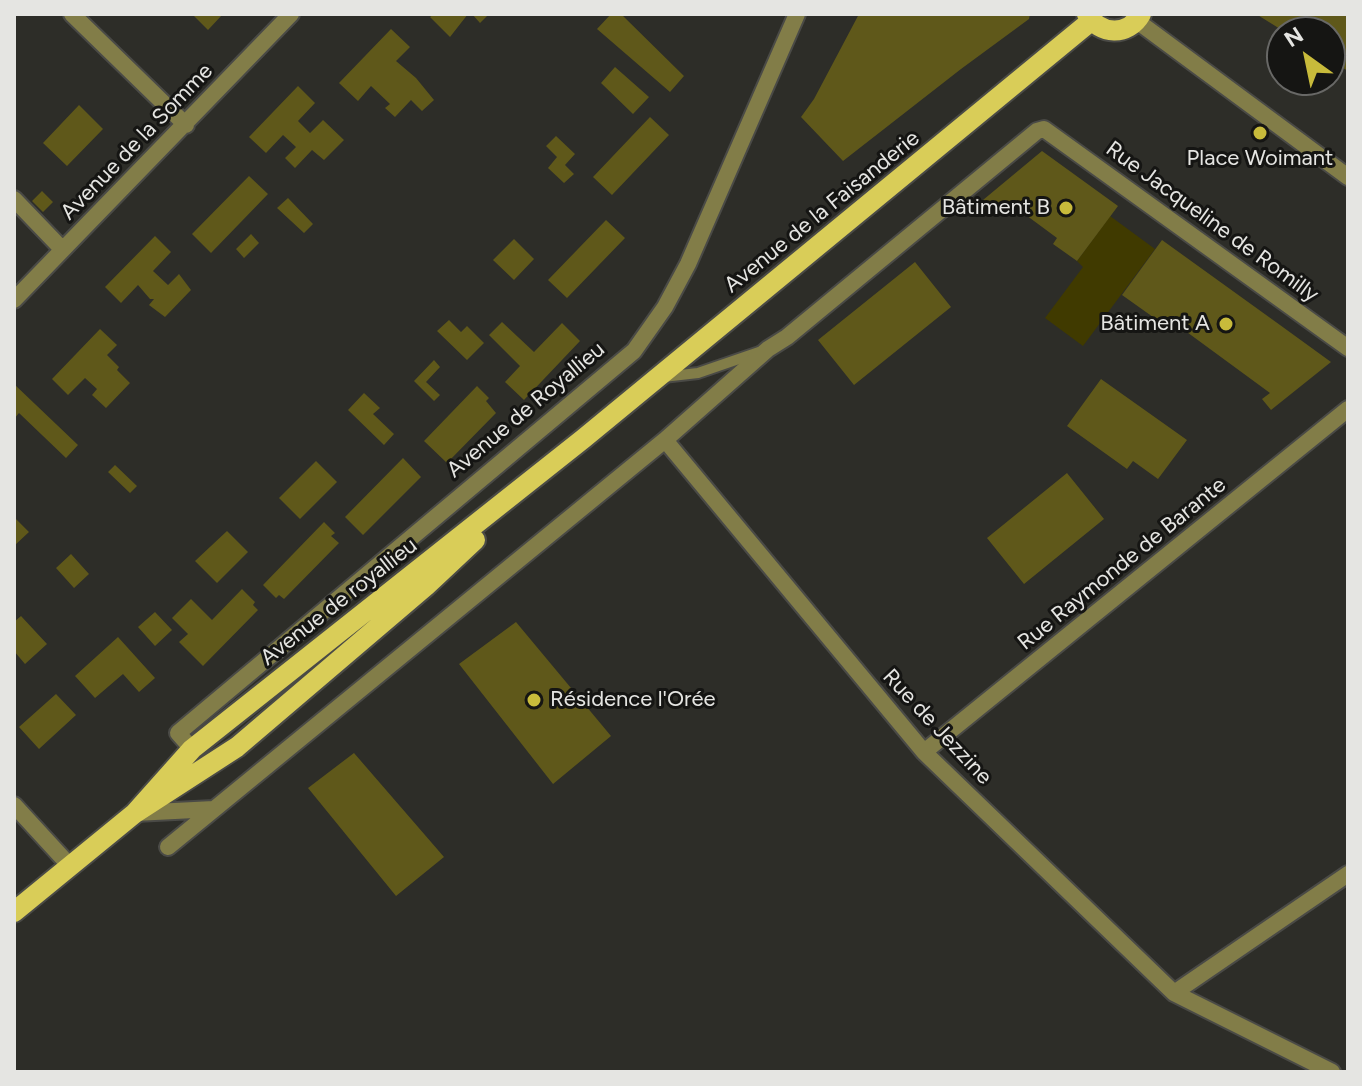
<!DOCTYPE html>
<meta charset="utf-8">
<style>
body{margin:0}
#map{position:relative;width:1362px;height:1086px;overflow:hidden;background:#2d2d28;font-family:Figtree,sans-serif}
canvas{display:block}
.frame{position:absolute;inset:0;border:16px solid #e5e5e2;pointer-events:none}
.north{position:absolute;left:1266px;top:16px;width:80px;height:80px;box-sizing:border-box;background:#151513;border:2px solid #686866;border-radius:50%;rotate:327deg;font-size:22px;font-weight:700;line-height:32px;text-align:center;color:#e5e5e2}
.north::after{content:'';display:block;margin:auto;width:28px;height:36px;background:#c8bb3b;clip-path:polygon(50% 0,100% 100%,50% 72%,0 100%)}
</style>
<div id="map">
<canvas width="1362" height="1086"></canvas>
<div class="frame"></div>
<div class="north">N</div>
</div>
<script>
const context = document.querySelector('canvas').getContext('2d');
context.lineJoin = 'round';
function fillPath(path, color) { context.fillStyle = color; context.fill(path, 'evenodd'); }
function stroke(path, color, width, dash) { context.strokeStyle = color; context.lineWidth = width; context.lineCap = dash ? 'butt' : 'round'; context.setLineDash(dash || []); context.stroke(path); }
function label(font, color, halo, rows, align = 'center') {
  context.font = font + ' Figtree,sans-serif'; context.lineWidth = 6; context.setLineDash([]); context.textBaseline = 'middle'; context.strokeStyle = halo; context.fillStyle = color; for (const [text, x, y, turn = 0] of rows) {
    context.save(); context.translate(x, y); context.rotate((+turn || 0) * Math.PI / 180); context.textAlign = isNaN(turn) ? turn : align; if (halo) context.strokeText(text, 0, 0); context.fillText(text, 0, 0); context.restore();
  }
}
const green = new Path2D(`
 M1110,216L1155,249L1083,346L1045,318L1083,267L1077,261Z`);
const building = new Path2D(`
 M192,14H223L208,30Z
 M434,14H468L450,37L430,17Z
 M472,14H489L480,23Z
 M611,14H621L684,76L670,92L597,29Z
 M859,14H1030L1029,19L961,69L843,161L801,117L814,99Z
 M1256,14H1348V71L1330,60V32H1285Z
 M391,29L410,47L396,61L416,78L434,100L422,111L411,100L395,117L385,108L390,104L371,86L358,101L339,83Z
 M615,67L649,97L633,114L601,83Z
 M298,86L315,103L298,121L310,133L323,120L344,140L324,160L312,150L295,168L285,158L296,147L283,135L266,153L249,137Z
 M79,105L103,129L67,166L43,143Z
 M650,117L669,135L612,195L593,177Z
 M556,136L575,154L565,165L574,174L564,183L548,168L557,157L546,146Z
 M1042,151L1118,206L1077,261L1053,244L1057,238L1011,204L1000,212L983,200Z
 M249,176L268,194L211,253L192,234Z
 M42,191L53,202L43,212L32,201Z
 M288,198L313,224L304,233L277,208Z
 M606,220L625,238L567,298L548,280Z
 M251,234L259,243L244,258L236,249Z
 M155,236L171,252L153,271L168,285L179,274L191,290L165,317L149,305L154,299H150L138,285L121,303L105,287Z
 M514,239L534,259L514,280L493,260Z
 M1162,240L1280,325L1331,362L1271,410L1262,399L1270,393L1165,316L1160,322L1122,295Z
 M915,262L951,307L854,385L818,340Z
 M449,320L461,332L467,326L484,343L467,360L437,331Z
 M502,322L534,352L562,323L580,341L524,400L505,382L520,366L489,335Z
 M100,329L117,345L107,355L119,367L117,370L130,383L106,408L92,395L97,389L85,378L68,395L52,379Z
 M434,360L440,367L426,382L440,395L434,401L414,381Z
 M1101,379L1187,440L1158,479L1133,461L1127,469L1067,426Z
 M14,384L78,445L66,458L19,413L14,419Z
 M477,386L489,398L486,401L496,413L447,463L424,441Z
 M364,393L380,408L373,414L394,434L384,445L348,410Z
 M403,458L421,477L363,535L345,517Z
 M316,461L337,482L300,519L279,498Z
 M115,465L137,486L130,493L108,472Z
 M1067,473L1104,519L1024,584L987,538Z
 M14,517L29,532L14,546Z
 M324,522L335,533L331,536L339,543L284,599L279,595L276,598L263,585Z
 M227,531L248,552L217,583L195,561Z
 M71,554L89,574L74,588L56,568Z
 M242,589L255,602L253,605L258,610L203,666L179,642L188,634L172,618L191,599L212,620Z
 M155,612L172,630L155,646L138,627Z
 M21,616L47,644L25,664L14,651V622Z
 M516,622L611,736L553,784L459,664Z
 M118,637L155,678L139,692L123,674L95,698L75,676Z
 M56,694L76,715L39,749L19,727Z
 M354,753L444,857L396,896L308,788Z`);
const lane = new Path2D(`
 M663,377L698,373L759,352`);
const street = new Path2D(`
 M72,14L186,125
 M1137,21L1348,177
 M14,199L62,249
 M14,300L291,14
 M192,749L178,733L634,351L665,307L688,264L797,14
 M924,752L1348,409
 M14,805L70,866
 M135,813L214,809
 M168,847L665,440
 M1174,993L1348,874
 M1332,1072L1174,993L924,752L665,440L768,349L787,337L1037,131L1044,129L1348,348`);
const primary = new Path2D(`
 M1087,14C1100,35 1128,37 1141,14
 M135,813L192,749L583,439L1091,21
 M14,912L135,813L237,747L426,586L475,540`);
const markers = [
 [1260,133,8,"#c8bb3b"],
 [1066,208,8,"#c8bb3b"],
 [1226,324,8,"#c8bb3b"],
 [534,700,8,"#c8bb3b"]
];
const streetNames = [
 ["Avenue de la Somme",137,142,-46],
 ["Avenue de la Faisanderie",822,212,-39],
 ["Rue Jacqueline de Romilly",1212,222,36],
 ["Avenue de Royallieu",526,410,-40],
 ["Rue Raymonde de Barante",1122,564,-39],
 ["Avenue de royallieu",339,602,-38],
 ["Rue de Jezzine",937,727,47]
];
const poiNames = [
 ["Place Woimant",1260,159,"center"],
 ["Bâtiment B",1050,208],
 ["Bâtiment A",1210,324],
 ["Résidence l'Orée",550,700,"left"]
];
fillPath(green, '#403a00');
fillPath(building, '#5f581a');
stroke(lane, '#4a4a46', 14);
stroke(street, '#4a4a46', 20);
stroke(primary, '#4a4a46', 24);
stroke(lane, '#827d48', 10);
stroke(street, '#827d48', 16);
stroke(primary, '#d9cd58', 20);
for (const [x, y, r, color] of markers) { const dot = new Path2D(); dot.arc(x, y, r, 0, 2 * Math.PI); context.fillStyle = color; context.fill(dot); stroke(dot, '#151513', 3); }
label('22px', '#e5e5e2', '#151513', streetNames);
label('22px', '#e5e5e2', '#151513', poiNames, 'right');
</script>
